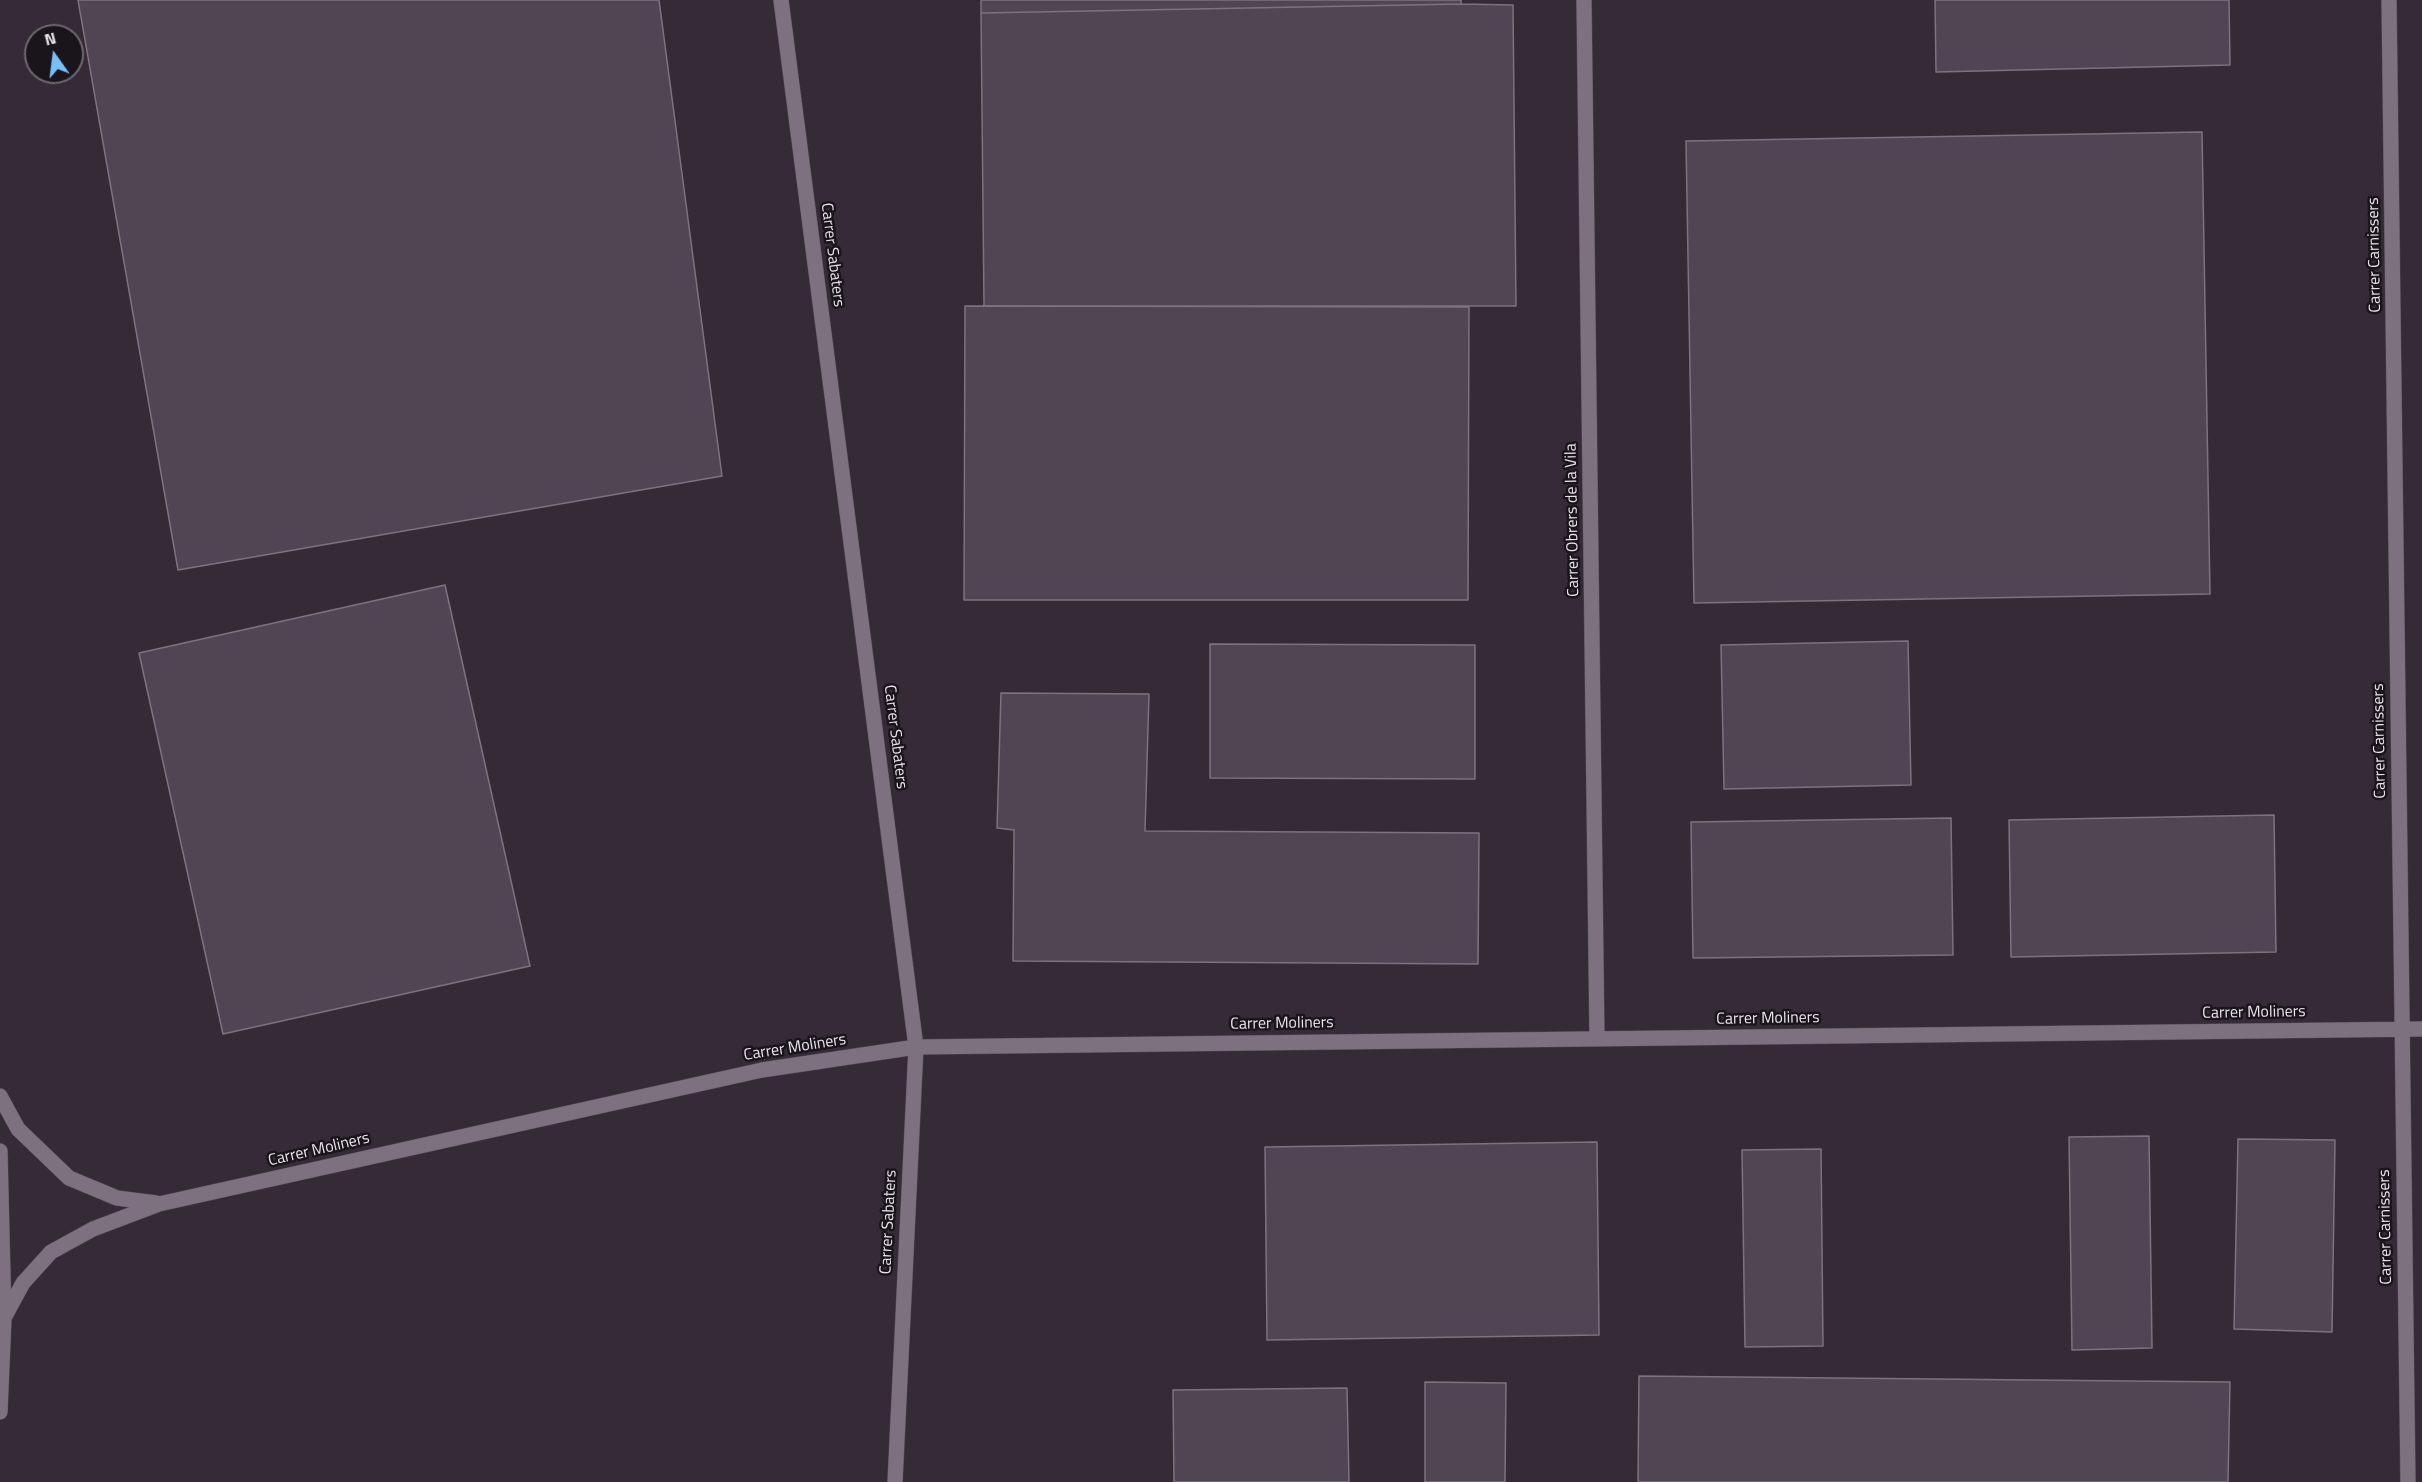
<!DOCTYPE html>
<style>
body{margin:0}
#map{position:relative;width:2422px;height:1482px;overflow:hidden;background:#352b37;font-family:"Titillium Web",sans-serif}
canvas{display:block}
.north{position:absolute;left:24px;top:24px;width:60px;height:60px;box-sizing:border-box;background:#1a151b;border:2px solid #6d676e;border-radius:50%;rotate:346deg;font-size:16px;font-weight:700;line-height:24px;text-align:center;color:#e9e2eb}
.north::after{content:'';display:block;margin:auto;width:21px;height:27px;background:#76c0f7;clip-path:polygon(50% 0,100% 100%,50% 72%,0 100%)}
</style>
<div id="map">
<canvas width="2422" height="1482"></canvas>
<div class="north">N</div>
</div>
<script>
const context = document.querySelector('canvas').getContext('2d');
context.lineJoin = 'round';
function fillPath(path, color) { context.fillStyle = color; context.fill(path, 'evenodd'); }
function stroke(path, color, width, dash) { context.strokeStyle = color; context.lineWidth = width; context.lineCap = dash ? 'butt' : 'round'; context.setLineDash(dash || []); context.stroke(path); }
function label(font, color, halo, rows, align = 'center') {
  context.font = font + ' "Titillium Web",sans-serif'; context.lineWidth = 5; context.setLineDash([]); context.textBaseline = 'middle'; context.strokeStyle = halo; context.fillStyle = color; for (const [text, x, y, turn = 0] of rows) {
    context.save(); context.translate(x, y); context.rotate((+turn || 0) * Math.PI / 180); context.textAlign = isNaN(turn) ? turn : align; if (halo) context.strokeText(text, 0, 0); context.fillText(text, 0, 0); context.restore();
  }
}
const building = new Path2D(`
 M78,0H659L722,476L178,570Z
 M981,0H1461V4L981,13Z
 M1935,0H2229L2230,65L1936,72Z
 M1461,4L1513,5L1516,306H984L981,13Z
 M2202,132L2210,594L1694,603L1686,141Z
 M965,306L1469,307L1468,600H964Z
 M445,585L530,966L223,1034L139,653Z
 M1908,641L1911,785L1724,789L1721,645Z
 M1210,644L1475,645V779L1210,778Z
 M1001,693L1149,694L1145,831L1479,833L1478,964L1013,961L1014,830L997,828Z
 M2274,815L2276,952L2011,957L2009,820Z
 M1951,818L1953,955L1693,958L1691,822Z
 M2149,1136L2152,1348L2072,1350L2069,1137Z
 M2238,1139L2335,1140L2332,1332L2234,1329Z
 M1597,1142L1599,1335L1267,1340L1265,1147Z
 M1821,1149L1823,1346L1745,1347L1742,1150Z
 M1639,1376L2230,1382L2228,1482H1638Z
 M1425,1382L1506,1383L1505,1482H1425Z
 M1347,1388L1349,1482H1174L1173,1390Z`);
const street = new Path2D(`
 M781,0L916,1047L895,1482
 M1584,0L1597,1039
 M2389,0L2408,1482
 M0,1096L18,1129L69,1178L117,1198L156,1203
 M0,1151L4,1318L0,1412
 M4,1318L23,1283L51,1252L93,1229L159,1204L762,1070L916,1047L2422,1029`);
const streetNames = [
 ["Carrer Sabaters",832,255,83],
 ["Carrer Carnissers",2375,255,-91],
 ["Carrer Obrers de la Vila",1573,520,-91],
 ["Carrer Sabaters",895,737,83],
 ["Carrer Carnissers",2380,741,-91],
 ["Carrer Moliners",2254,1013,-1],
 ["Carrer Moliners",1768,1019,-1],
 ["Carrer Moliners",1282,1024,-1],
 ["Carrer Moliners",795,1048,-9],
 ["Carrer Moliners",319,1150,-13],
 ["Carrer Sabaters",889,1222,-87],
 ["Carrer Carnissers",2386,1227,-91]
];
fillPath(building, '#504552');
stroke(building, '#7e7280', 1.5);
stroke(street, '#524954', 16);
stroke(street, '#7d717f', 15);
label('16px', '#e9e2eb', '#1a151b', streetNames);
</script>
